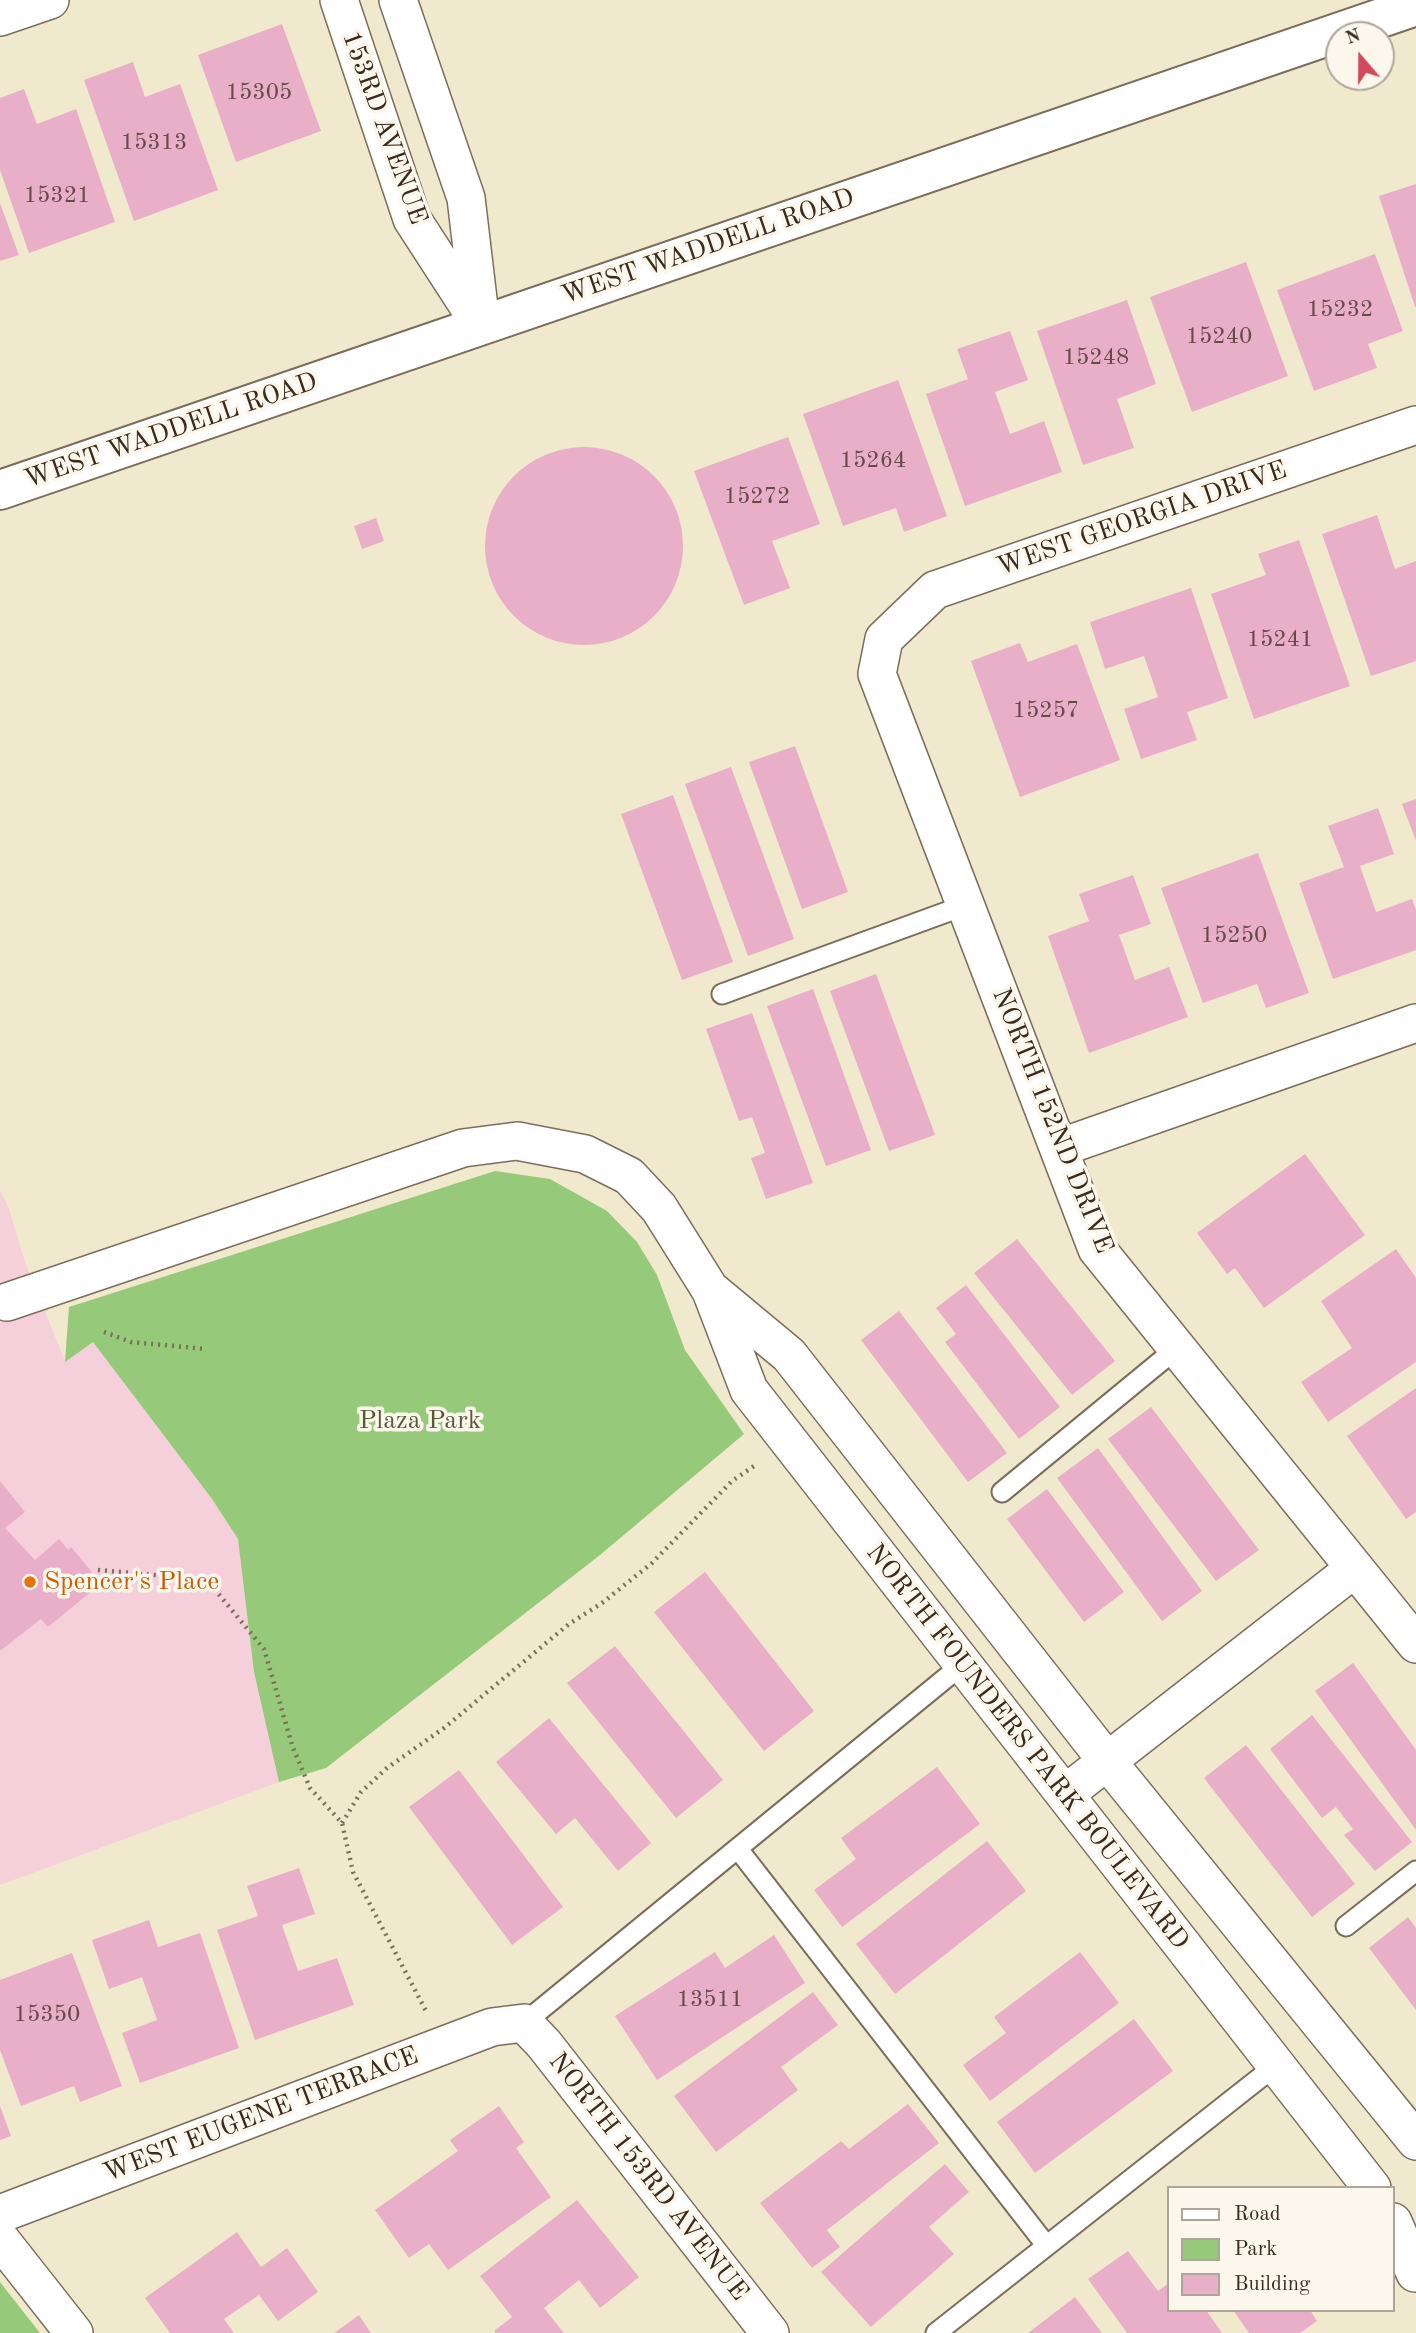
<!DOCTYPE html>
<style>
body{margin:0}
#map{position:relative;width:1416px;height:2333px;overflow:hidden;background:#f1e9ce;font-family:"Old Standard TT",serif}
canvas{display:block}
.legend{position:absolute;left:1167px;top:2186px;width:228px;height:126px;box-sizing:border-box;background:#fbf7ec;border:2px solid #aea59a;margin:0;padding:9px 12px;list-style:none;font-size:21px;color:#3b2a1e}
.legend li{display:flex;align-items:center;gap:14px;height:35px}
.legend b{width:35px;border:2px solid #aea59a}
.north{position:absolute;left:1325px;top:21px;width:70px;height:70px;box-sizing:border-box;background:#fbf7ec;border:2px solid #aea59a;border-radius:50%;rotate:340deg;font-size:19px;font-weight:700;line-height:28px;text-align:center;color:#3b2a1e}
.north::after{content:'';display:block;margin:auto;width:24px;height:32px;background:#d1495b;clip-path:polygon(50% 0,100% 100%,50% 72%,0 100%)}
</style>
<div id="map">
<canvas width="1416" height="2333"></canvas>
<ul class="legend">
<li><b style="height:9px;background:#fff"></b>Road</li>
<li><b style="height:19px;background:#96c97a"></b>Park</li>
<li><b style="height:19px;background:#e9afc8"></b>Building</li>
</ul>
<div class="north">N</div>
</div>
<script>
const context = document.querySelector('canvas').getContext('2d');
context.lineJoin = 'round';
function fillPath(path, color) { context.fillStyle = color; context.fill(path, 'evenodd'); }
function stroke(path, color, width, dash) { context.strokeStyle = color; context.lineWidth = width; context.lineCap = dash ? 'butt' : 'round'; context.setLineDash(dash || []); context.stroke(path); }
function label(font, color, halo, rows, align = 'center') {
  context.font = font + ' "Old Standard TT",serif'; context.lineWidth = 7; context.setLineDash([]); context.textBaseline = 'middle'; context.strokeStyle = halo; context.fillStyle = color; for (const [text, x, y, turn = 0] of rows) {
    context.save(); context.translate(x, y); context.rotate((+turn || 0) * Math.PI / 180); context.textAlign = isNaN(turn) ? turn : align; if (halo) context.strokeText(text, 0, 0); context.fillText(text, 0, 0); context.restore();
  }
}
const built = new Path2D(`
 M0,1190L9,1209L25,1262L65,1361L93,1342L212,1499L238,1539L254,1672L279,1782L0,1885Z`);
const green = new Path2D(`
 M495,1171L550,1179L607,1211L637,1242L657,1275L685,1350L744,1434L600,1555L326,1768L279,1782L254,1672L238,1539L212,1499L93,1342L65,1362L69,1307Z
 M0,2282L40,2333H0Z`);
const building = new Path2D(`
 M282,24L321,131L236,162L198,55Z
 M133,62L145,97L180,84L218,190L134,221L84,80Z
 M24,89L37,124L76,109L115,222L29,253L0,170V98Z
 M1416,184V307H1415L1379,196Z
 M0,203L19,255L0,261Z
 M1375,254L1403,331L1368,344L1377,368L1314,391L1277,290Z
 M1246,262L1288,376L1192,412L1150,297Z
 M1127,300L1156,384L1117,399L1134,448L1083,465L1037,331Z
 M1010,331L1028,380L995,392L1010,434L1044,421L1062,472L965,506L926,394L968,379L957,349Z
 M898,380L947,516L904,532L896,508L843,526L803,414Z
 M788,437L820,524L772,541L790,588L744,605L694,471Z
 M485 546a99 99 0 1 1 198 0a99 99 0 1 1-198 0Z
 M1377,515L1395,569L1416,561V661L1371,676L1322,534Z
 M376,518L384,541L362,549L354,526Z
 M1299,540L1350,686L1254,719L1211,594L1266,575L1258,554Z
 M1191,588L1228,698L1187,712L1197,740L1141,759L1124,709L1158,697L1144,656L1105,669L1090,622Z
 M1020,643L1028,662L1077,644L1120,760L1020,797L971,661Z
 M795,746L848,892L802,909L749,762Z
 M731,767L794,939L748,956L685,784Z
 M673,795L733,962L682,980L621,814Z
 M1416,799V841L1402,804Z
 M1378,808L1394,854L1360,866L1376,912L1412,899L1416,910V950L1333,979L1299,883L1344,867L1328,826Z
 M1258,853L1309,993L1266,1008L1257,984L1203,1003L1161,888Z
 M1133,875L1151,924L1119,935L1135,980L1169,967L1188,1017L1089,1053L1048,936L1089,921L1079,894Z
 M876,974L935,1135L889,1151L830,991Z
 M813,989L871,1150L826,1166L767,1006Z
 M752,1013L813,1183L766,1199L751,1158L765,1153L752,1117L739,1121L706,1029Z
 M1305,1154L1365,1235L1264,1308L1235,1268L1227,1274L1197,1233Z
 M1017,1239L1115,1361L1072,1395L974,1273Z
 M1396,1249L1416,1278V1362L1328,1422L1301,1382L1352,1348L1321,1301Z
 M966,1285L1060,1407L1019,1439L945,1342L956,1334L936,1308Z
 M899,1311L1007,1453L968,1482L861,1340Z
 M1416,1388V1512L1406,1519L1347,1436Z
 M1151,1407L1259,1550L1216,1581L1108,1439Z
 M1098,1448L1202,1591L1162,1621L1057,1478Z
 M0,1481L25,1512L5,1528L35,1560L59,1539L68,1550L71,1547L92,1572L89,1575L98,1586L48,1627L41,1619L0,1651Z
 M1047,1489L1124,1592L1084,1622L1007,1519Z
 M705,1572L814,1711L764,1751L654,1612Z
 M615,1646L723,1780L676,1818L567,1683Z
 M1353,1663L1416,1750V1830L1315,1691Z
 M1312,1715L1412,1842L1375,1871L1344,1835L1353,1829L1336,1807L1322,1818L1270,1749Z
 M549,1718L651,1843L618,1871L575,1818L556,1834L496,1762Z
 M1246,1745L1355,1884L1312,1917L1204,1778Z
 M937,1767L980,1824L842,1927L814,1890L856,1859L841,1838Z
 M459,1770L563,1907L512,1945L409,1807Z
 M987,1841L1026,1891L895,1994L856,1944Z
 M299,1868L315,1914L282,1925L298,1971L337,1958L354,2005L255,2040L217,1930L258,1916L247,1886Z
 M1408,1917L1416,1928V2010L1369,1948Z
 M149,1920L158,1947L200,1933L239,2048L140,2083L122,2033L157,2020L142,1977L109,1989L92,1940Z
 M774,1935L805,1983L657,2080L615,2016L715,1952L725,1968Z
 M1080,1952L1119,2003L990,2101L963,2065L1006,2033L994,2017Z
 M72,1953L122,2086L80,2102L74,2086L21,2106L0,2050V1980Z
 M813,1992L838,2025L781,2067L798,2090L716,2152L674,2096Z
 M1134,2019L1173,2071L1035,2173L997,2122Z
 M908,2104L939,2143L827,2230L840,2247L812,2268L760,2203L841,2141L849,2149Z
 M0,2106L11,2136L0,2140Z
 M499,2106L524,2142L516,2148L551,2197L448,2270L429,2244L409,2258L375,2210L458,2151L450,2140Z
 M945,2164L969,2192L929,2227L954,2254L871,2327L821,2272Z
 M577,2200L639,2277L600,2308L579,2280L544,2308L564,2333H496L494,2331L512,2317L480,2276Z
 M237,2232L261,2267L287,2248L318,2292L278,2321L259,2295L224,2319L234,2333H170L145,2298Z
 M1128,2251L1158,2291L1169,2283V2310H1206L1222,2333H1127L1088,2279Z
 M1075,2297L1102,2333H1028Z
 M1233,2310H1310L1317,2321L1300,2333H1249Z
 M359,2315L371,2333H334Z`);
const path = new Path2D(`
 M104,1332L131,1342L206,1349
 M98,1570L166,1576L212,1586L264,1649L293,1748L310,1788L342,1823L353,1872L426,2011
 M342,1823L361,1792L387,1768L444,1728L569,1624L602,1603L652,1563L732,1481L757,1464`);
const lane = new Path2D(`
 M722,994L966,905
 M1002,1492L1177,1348
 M738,1849L1046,2245
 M1346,1926L1416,1871
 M524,2023L963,1664
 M936,2333L1275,2066`);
const street = new Path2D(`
 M339,0L412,219L480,324
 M398,0L466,198L480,316
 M0,17L50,0
 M1416,425L935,590L884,639L877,674L1097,1249L1416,1644
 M1059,1148L1416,1023
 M712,1291L789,1355L1107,1761L1416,2141
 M7,1302L463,1148L517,1141L585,1154L629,1176L659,1208L711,1291L749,1390L1372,2188
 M1065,1794L1354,1569
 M0,2214L492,2027L524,2023L544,2044L770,2333
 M1393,2222L1415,2273
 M0,2239L74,2333`);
const secondary = new Path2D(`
 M0,490L1416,6`);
const markers = [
 [30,1582,7,"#e8710a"]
];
const numberNames = [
 ["15305",259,93],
 ["15313",154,143],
 ["15321",57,196],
 ["15232",1340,310],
 ["15240",1219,337],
 ["15248",1096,358],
 ["15264",873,461],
 ["15272",757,497],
 ["15241",1280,640],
 ["15257",1046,711],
 ["15250",1234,936],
 ["13511",710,2000],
 ["15350",47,2015]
];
const streetNames = [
 ["153RD AVENUE",384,128,70],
 ["WEST WADDELL ROAD",708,247,-19],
 ["WEST WADDELL ROAD",171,431,-19],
 ["WEST GEORGIA DRIVE",1142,519,-19],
 ["NORTH 152ND DRIVE",1052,1121,68],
 ["NORTH FOUNDERS PARK BOULEVARD",1027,1747,52],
 ["WEST EUGENE TERRACE",261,2115,-21],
 ["NORTH 153RD AVENUE",648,2177,52]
];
const parkNames = [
 ["Plaza Park",420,1421]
];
const foodNames = [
 ["Spencer's Place",44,1582]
];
fillPath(built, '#f5cfda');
fillPath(green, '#96c97a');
fillPath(building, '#e9afc8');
stroke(lane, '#7b6d5c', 23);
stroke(street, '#7b6d5c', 40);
stroke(secondary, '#7b6d5c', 42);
stroke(path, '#7b6d5c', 4.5, [2, 5]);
stroke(lane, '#fff', 19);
stroke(street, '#fff', 37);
stroke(secondary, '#fff', 38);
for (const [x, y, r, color] of markers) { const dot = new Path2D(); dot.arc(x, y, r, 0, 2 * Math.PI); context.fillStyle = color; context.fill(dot); stroke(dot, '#fbf7ec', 2.5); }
label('23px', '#664b48', null, numberNames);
label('26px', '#3b2a1e', '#fbf7ec', streetNames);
label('26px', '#565a3a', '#fbf7ec', parkNames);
label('26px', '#c56008', '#fbf7ec', foodNames, 'left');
</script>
